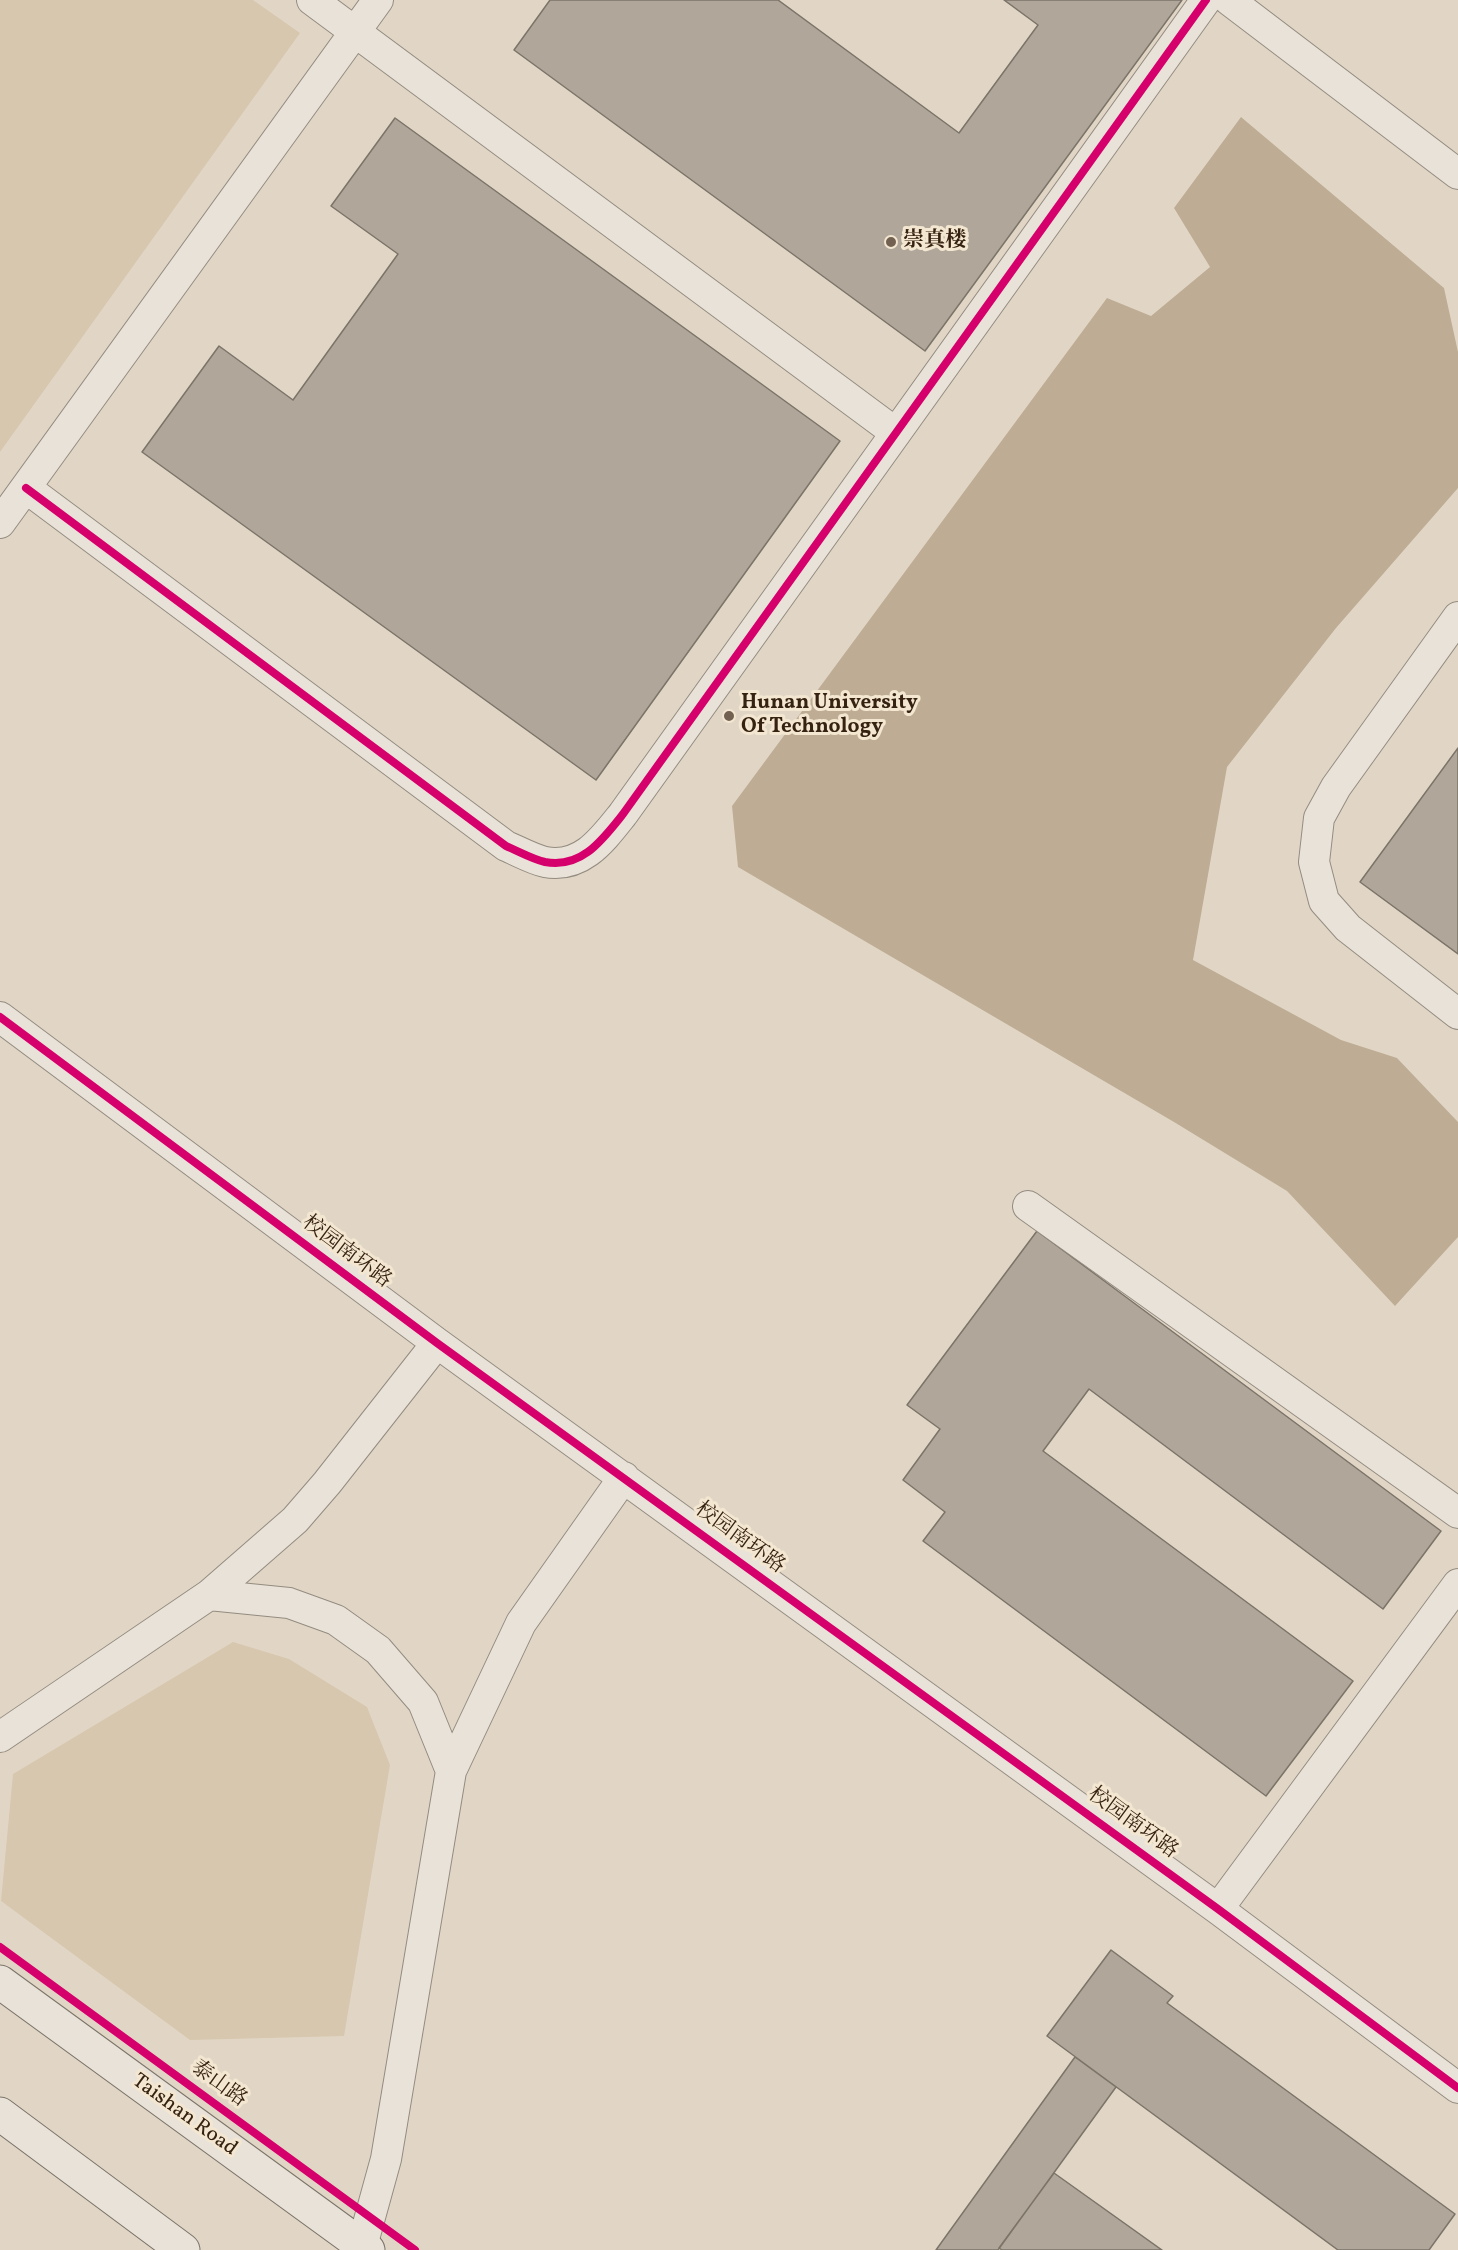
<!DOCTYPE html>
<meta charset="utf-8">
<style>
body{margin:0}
canvas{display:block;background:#e1d6c5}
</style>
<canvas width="1458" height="2250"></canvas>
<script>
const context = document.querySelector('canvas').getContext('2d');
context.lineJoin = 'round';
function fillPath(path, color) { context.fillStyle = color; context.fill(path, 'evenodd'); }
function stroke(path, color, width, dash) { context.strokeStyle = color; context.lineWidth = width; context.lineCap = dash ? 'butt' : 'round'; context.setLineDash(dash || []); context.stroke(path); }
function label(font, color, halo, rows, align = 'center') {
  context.font = font + ' Vollkorn,"Noto Serif SC",serif'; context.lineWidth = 6; context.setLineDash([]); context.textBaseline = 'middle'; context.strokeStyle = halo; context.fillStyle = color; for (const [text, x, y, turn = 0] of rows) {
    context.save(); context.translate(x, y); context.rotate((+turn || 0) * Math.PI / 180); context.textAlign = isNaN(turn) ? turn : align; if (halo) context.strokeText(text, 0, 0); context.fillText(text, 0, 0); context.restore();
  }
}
const green = new Path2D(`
 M0,0H253L300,33L0,452Z
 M233,1642L289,1659L367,1707L390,1765L344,2036L190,2040L1,1901L13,1774Z`);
const water = new Path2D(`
 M1241,117L1444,288L1458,352V488L1336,628L1227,767L1193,960L1341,1040L1397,1058L1458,1122V1237L1395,1306L1287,1191L1174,1122L738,867L732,806L1107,298L1151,316L1210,267L1174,208Z`);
const building = new Path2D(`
 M550,0H778L959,133L1038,25L1004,0H1182L925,351L514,50Z
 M395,118L840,441L596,780L142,452L219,346L293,400L398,254L331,206Z
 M1458,748V954L1360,882Z
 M1037,1231L1441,1531L1383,1609L1089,1389L1043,1451L1353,1681L1266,1796L923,1541L945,1512L903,1480L940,1429L907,1405Z
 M1111,1950L1173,1996L1167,2003L1455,2214L1429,2250H1338L1047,2036Z
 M1075,2057L1116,2087L998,2250H936Z
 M1054,2173L1162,2250H1002L999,2248Z`);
const minor = new Path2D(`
 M312,0L896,433
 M1229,0L1458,174
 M26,488L506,846C518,851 532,859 545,862C582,869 603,839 623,814L1206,0
 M0,523L378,0
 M1458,617L1336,787L1319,818L1314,862L1324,901L1348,928L1458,1014
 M0,1017L437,1343L1218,1909L1458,2088
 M1028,1206L1458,1513
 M209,1595L289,1603L336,1620L378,1650L423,1702L451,1771
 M0,1737L209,1595L295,1520L327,1483L437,1343
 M1218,1909L1458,1584
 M362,2246L386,2159L451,1771L521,1623L624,1477`);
const secondary = new Path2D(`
 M0,1982L368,2250
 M0,2114L183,2250`);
const cycleway = new Path2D(`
 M26,488L506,846C518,851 532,859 545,862C582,869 603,839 623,814L1206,0
 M0,1017L437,1343L1218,1909L1458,2088
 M0,1947L415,2250`);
const markers = [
 [891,242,6,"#726150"],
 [729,716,6,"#726150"]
];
const poiNames = [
 ["崇真楼",903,242],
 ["Hunan University",741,704],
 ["Of Technology",741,728]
];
const streetNames = [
 ["校园南环路",346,1253,37],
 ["校园南环路",739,1539,36],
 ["校园南环路",1132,1824,36],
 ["泰山路",218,2085,36],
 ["Taishan Road",184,2116,36]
];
fillPath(green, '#d7c7ae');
fillPath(water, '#bead94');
fillPath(building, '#b0a79a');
stroke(building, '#7c7469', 1.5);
stroke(minor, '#958c80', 32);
stroke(secondary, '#7c7469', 35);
stroke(minor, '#e8e2d9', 30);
stroke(secondary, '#e8e2d9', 33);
stroke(cycleway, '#d6006c', 8);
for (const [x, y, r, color] of markers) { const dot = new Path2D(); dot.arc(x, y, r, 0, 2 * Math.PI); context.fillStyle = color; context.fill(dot); stroke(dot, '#f4e7d1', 2); }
label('bold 21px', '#362211', '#f4e7d1', poiNames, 'left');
label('21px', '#362211', '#f4e7d1', streetNames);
</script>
